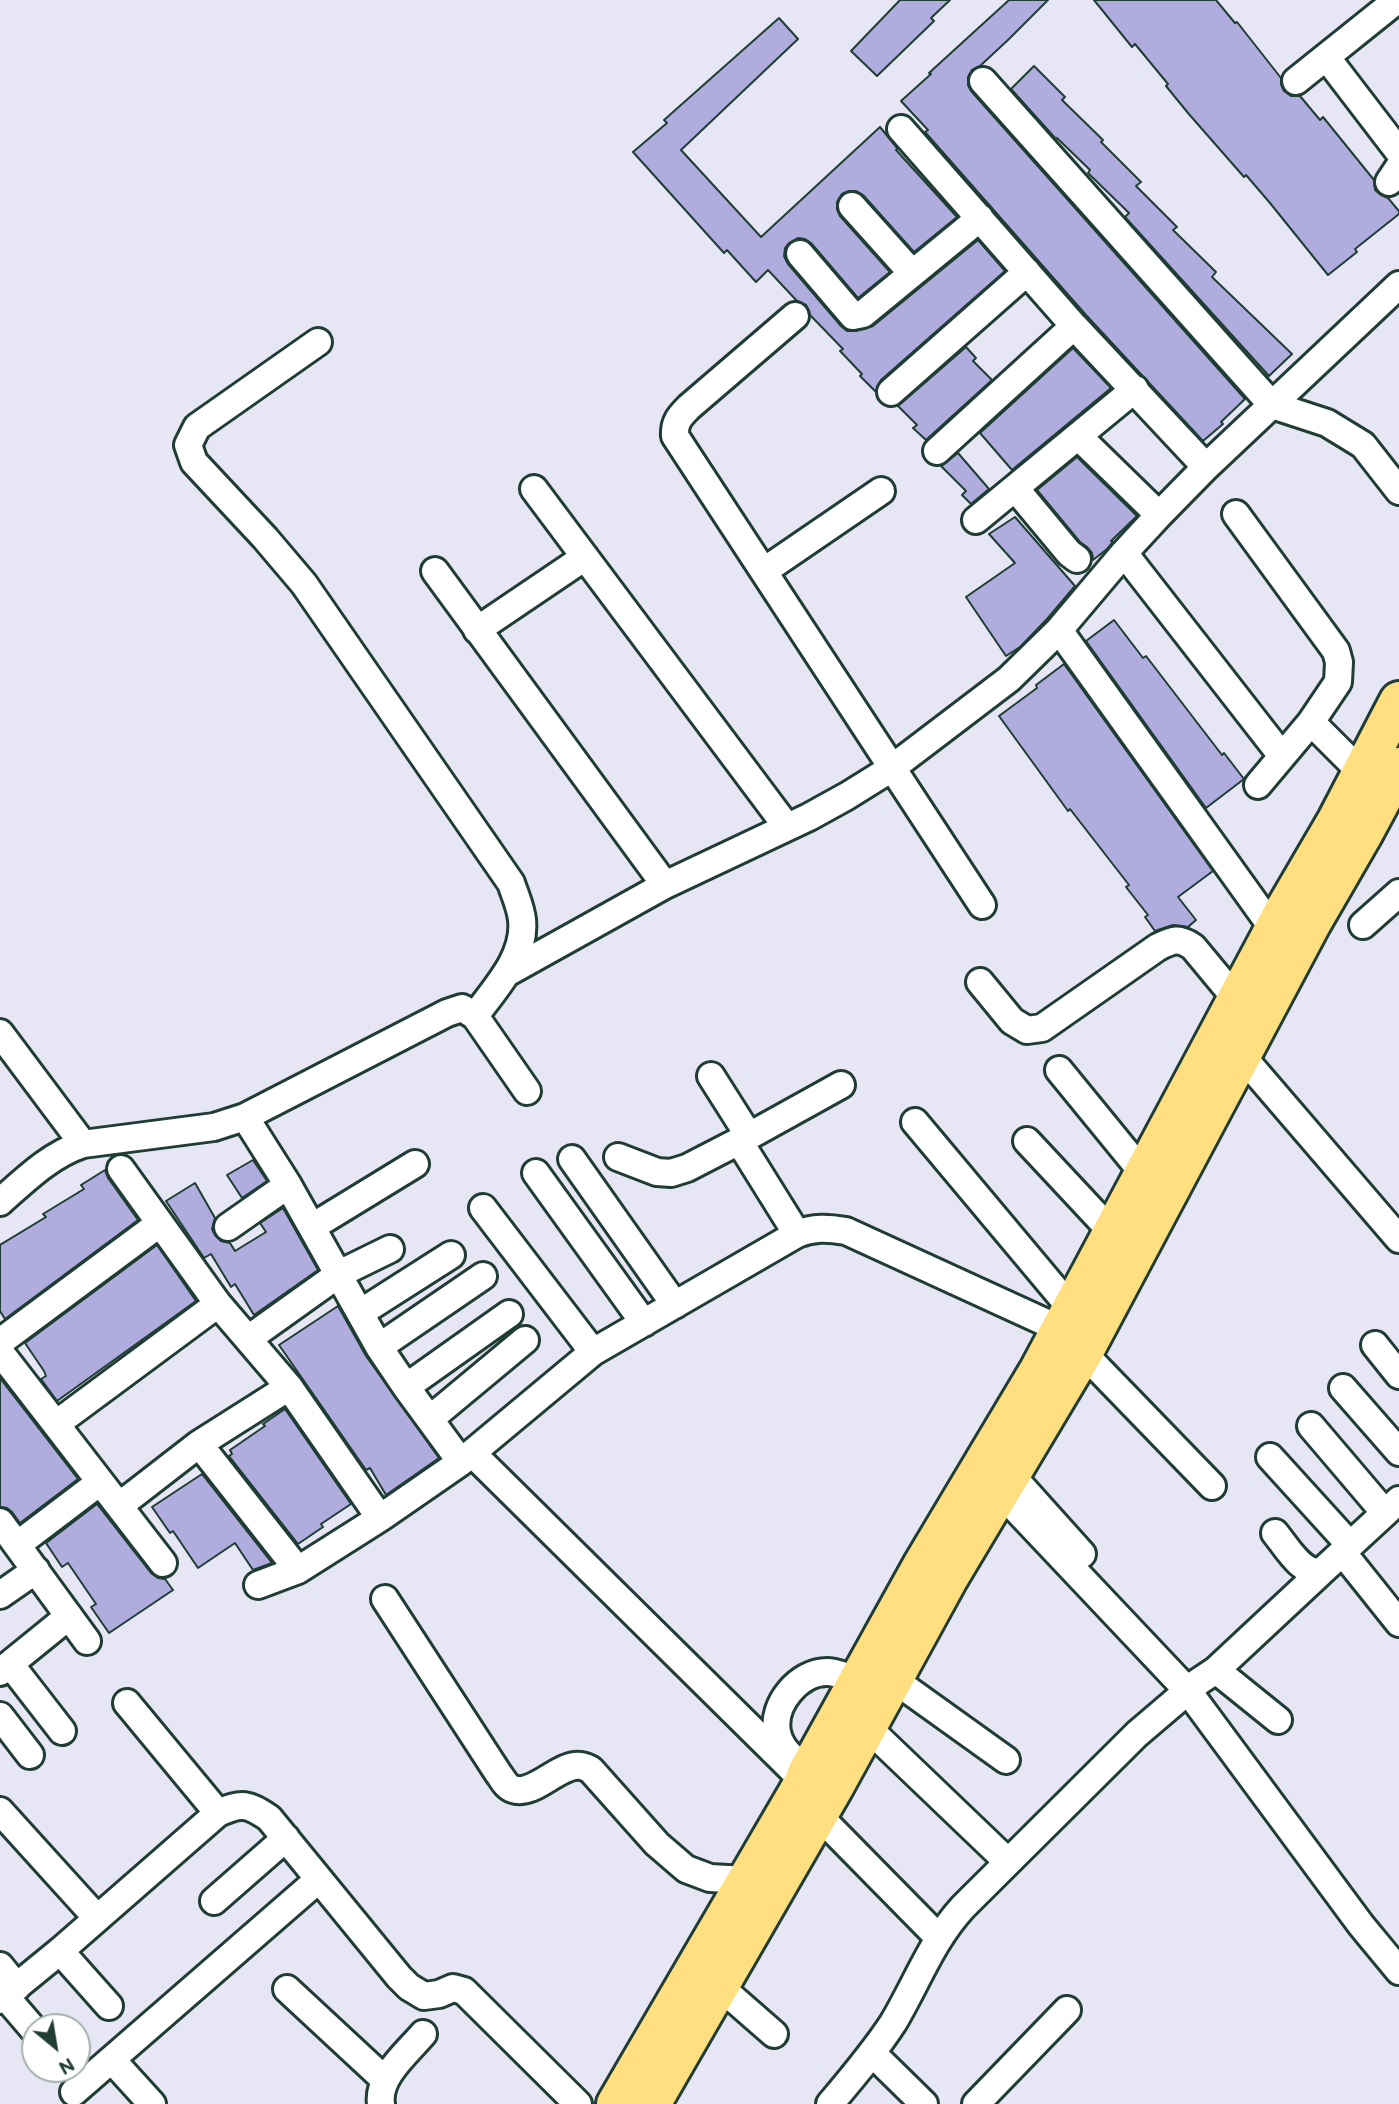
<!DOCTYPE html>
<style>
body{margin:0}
#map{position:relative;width:1399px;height:2104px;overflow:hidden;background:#e7e6f5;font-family:"Balsamiq Sans",sans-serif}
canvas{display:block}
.north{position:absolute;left:21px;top:2013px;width:70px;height:70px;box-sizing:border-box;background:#fff;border:2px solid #a5b1ae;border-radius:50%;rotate:150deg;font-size:19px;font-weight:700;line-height:28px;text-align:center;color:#1f3d34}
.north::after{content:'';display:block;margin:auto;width:24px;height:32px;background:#1f3d34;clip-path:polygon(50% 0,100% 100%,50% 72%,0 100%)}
</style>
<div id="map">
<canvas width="1399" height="2104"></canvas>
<div class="north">N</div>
</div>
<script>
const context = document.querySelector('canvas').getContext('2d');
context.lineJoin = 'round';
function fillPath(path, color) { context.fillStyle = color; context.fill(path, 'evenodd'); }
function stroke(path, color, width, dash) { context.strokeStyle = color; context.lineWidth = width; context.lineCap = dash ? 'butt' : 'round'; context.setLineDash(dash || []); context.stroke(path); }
const building = new Path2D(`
 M900,0H950L931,18L934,21L877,76L851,51Z
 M1009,0H1048L1009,39L980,66L972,70L968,77V85L971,91L1245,399L1221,422L1223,424L1203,441L1086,315L925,132L928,130L901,101L931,74L929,73Z
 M1094,0H1216L1235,23L1237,22L1281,78V84L1284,91L1291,96H1300L1320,120L1323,117L1374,180L1375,190L1381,195L1388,198L1399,211V214L1355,249L1357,252L1328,275L1270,203L1246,175L1244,177L1188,113L1166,86L1168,84L1135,44L1132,47Z
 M779,18L798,39L681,150L761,237L880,127L898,149L896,150L957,217L914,252L863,195L856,191H849L842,194L837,202V209L840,216L890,272L858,298L811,243L805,239L798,238L789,243L785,248L784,256L788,264L841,326L847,331H856L873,326L978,240L1005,271L881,380L876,392L860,376L862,374L840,351L843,349L810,315L806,305L797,301L768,270L756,282L727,250L724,253L633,152L667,123L664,120Z
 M1034,66L1065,97L1062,100L1103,140L1101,142L1141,182L1136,186L1177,227L1173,230L1216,272L1212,277L1292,354L1269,376L1125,217L1129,213L1088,173L1090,170L1057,138L1056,139L1011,89Z
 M966,347L976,358L973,361L992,380L926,440L913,428L917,425L898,406Z
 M1073,348L1111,388L1012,470L980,433Z
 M958,453L989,489L971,504L962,495L966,491L941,466Z
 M1077,457L1137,516L1111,541L1113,542L1107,549L1093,560L1092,553L1087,547L1080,542L1037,490Z
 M1015,517L1075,586L1047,619L1020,647L1006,656L966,597L1015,563L989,534Z
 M1114,620L1143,658L1146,656L1222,755L1224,753L1244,779L1206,808L1086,641Z
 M1064,664L1213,871L1178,897L1196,920L1188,927L1173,925L1155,931L1145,917L1148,915L1126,887L1129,885L1070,809L1068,811L999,716L1037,688L1036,685Z
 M253,1160L267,1181L242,1198L227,1175Z
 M105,1170L108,1178L138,1220L5,1319L0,1311V1245L46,1217L43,1214L84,1189L81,1185Z
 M195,1183L215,1218L212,1229L215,1235L221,1241L230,1243L235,1251L266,1232L260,1223L283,1208L318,1270L254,1315L235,1284L231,1287L211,1254L204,1258L166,1201Z
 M157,1245L196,1301L57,1401L41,1379L46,1376L44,1371L25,1343Z
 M338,1306L366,1356L439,1458L386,1495L370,1468L366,1470L279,1345Z
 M0,1378L78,1479L20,1523L12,1512L7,1508L0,1507Z
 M285,1409L351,1504L321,1524L323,1527L298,1544L229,1456L232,1454L230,1450L265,1426L263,1424Z
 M202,1474L272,1563L253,1570L235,1543L198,1568L173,1531L170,1533L152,1507Z
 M97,1504L151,1573L158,1578L165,1579L173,1590L109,1633L91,1607L96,1604L68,1563L62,1567L46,1543Z`);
const minor = new Path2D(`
 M1327,58L1399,152
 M983,81L1272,405L1327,423L1363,445L1399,491
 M1296,81L1397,0
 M901,129L1074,326L1206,467
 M1389,182L1399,167
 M852,206L912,273
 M800,254L853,316L863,314L980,218
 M795,316L689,407C680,416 674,422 675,436L982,905
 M318,342L197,427L188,445L194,462L265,538L304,584L511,883C515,895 521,908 522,920C526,957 495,988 475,1016
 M891,392L1027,272
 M1078,436L1159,515
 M937,451L1074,326
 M1015,488L1069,553L1077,559
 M534,489L787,827
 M1236,514L1336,651L1339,662L1338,682L1311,722L1258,785
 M976,520L1135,389
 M1124,553L1282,756
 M435,571L665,885
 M764,571L881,491
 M477,630L585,557
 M1059,630L1274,930
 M1311,722L1362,773
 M1363,925L1399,893
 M507,973L665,885L809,817L847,796L892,768L1009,679L1059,630L1124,553L1159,515L1206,467L1399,285
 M980,982L1012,1021L1027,1030L1042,1028L1158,947C1173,940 1178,937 1193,947L1237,1000
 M0,1033L83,1144
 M1241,1055L1399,1239
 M1059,1070L1144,1174
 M711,1076L749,1136
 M245,1117L288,1185L379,1347L406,1387L461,1462
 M915,1122L1080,1319
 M739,1141L797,1234
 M1027,1141L1112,1232
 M618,1157L657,1172L671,1173L687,1168L749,1136L841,1085
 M572,1159L675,1305
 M121,1169L218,1304L289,1387L380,1518
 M536,1173L644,1323
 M0,1202C26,1179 50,1155 83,1144L214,1127L245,1117L447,1013L462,1008L475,1016L527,1091
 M483,1208L593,1352
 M228,1227L288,1185
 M312,1227L415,1164
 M360,1313L451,1255
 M248,1339L339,1274L390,1249
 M0,1342L159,1224
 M1375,1345L1399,1375
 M379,1347L483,1276
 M0,1352L163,1563
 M406,1387L509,1314
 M1343,1388L1399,1452
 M430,1419L525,1340
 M56,1424L218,1304
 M1311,1426L1385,1513
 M199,1444L298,1570
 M473,1454L814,1791
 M1270,1457L1350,1545
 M1011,1475L1082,1554
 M1000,1492L1188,1691L1361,1925L1399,1971
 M119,1506L199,1444L289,1387
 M0,1522L87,1641
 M1275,1533C1286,1546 1301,1574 1321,1572L1399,1500
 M17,1545L100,1482
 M1343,1553L1399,1623
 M258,1585L298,1570L380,1518L461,1462L593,1352L797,1234C814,1227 828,1228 846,1231L1060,1329L1212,1486
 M0,1595L36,1570
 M385,1599L498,1773C502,1778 506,1787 513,1789C534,1797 560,1762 581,1766C583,1766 590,1769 591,1770L657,1844L686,1869L710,1878L746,1880
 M10,1664L62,1731
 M1216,1670L1278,1720
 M0,1672L69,1616
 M893,1679L1006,1760
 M127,1703L218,1813
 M0,1716L30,1755
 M867,1727L1008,1862
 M794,1759C786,1752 779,1743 777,1732C772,1704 799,1672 827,1672C837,1672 849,1678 859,1680
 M0,1811L97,1918
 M818,1815L939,1938
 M214,1901L286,1838
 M60,1951L109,2006
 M0,1966L17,1987
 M719,1986L774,2034
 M287,1989L385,2080
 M5,1996L35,2031
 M0,2000L60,1951L218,1813C242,1802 248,1804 269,1818L399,1977L409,1987L424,1996L439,1994L453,1988L464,1991L578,2104
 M872,2053L924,2104
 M112,2060L152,2104
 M74,2092L319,1879
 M381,2104C377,2077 407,2053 423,2034
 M830,2104C852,2078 874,2052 893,2023C917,1983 931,1942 963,1907L1137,1734L1198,1682L1216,1670L1321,1572
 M976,2104L1067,2010`);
const highway = new Path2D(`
 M616,2104L804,1782L807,1773L923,1564L1039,1370L1285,909L1337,820L1399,701
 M651,2104L834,1787L948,1579L1083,1353L1311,924L1363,834L1399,767`);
fillPath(building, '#b0adde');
stroke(building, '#1f3d34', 2);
stroke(minor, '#1f3d34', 32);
stroke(highway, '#1f3d34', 44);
stroke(minor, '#fff', 26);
stroke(highway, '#ffdf80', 38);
</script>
